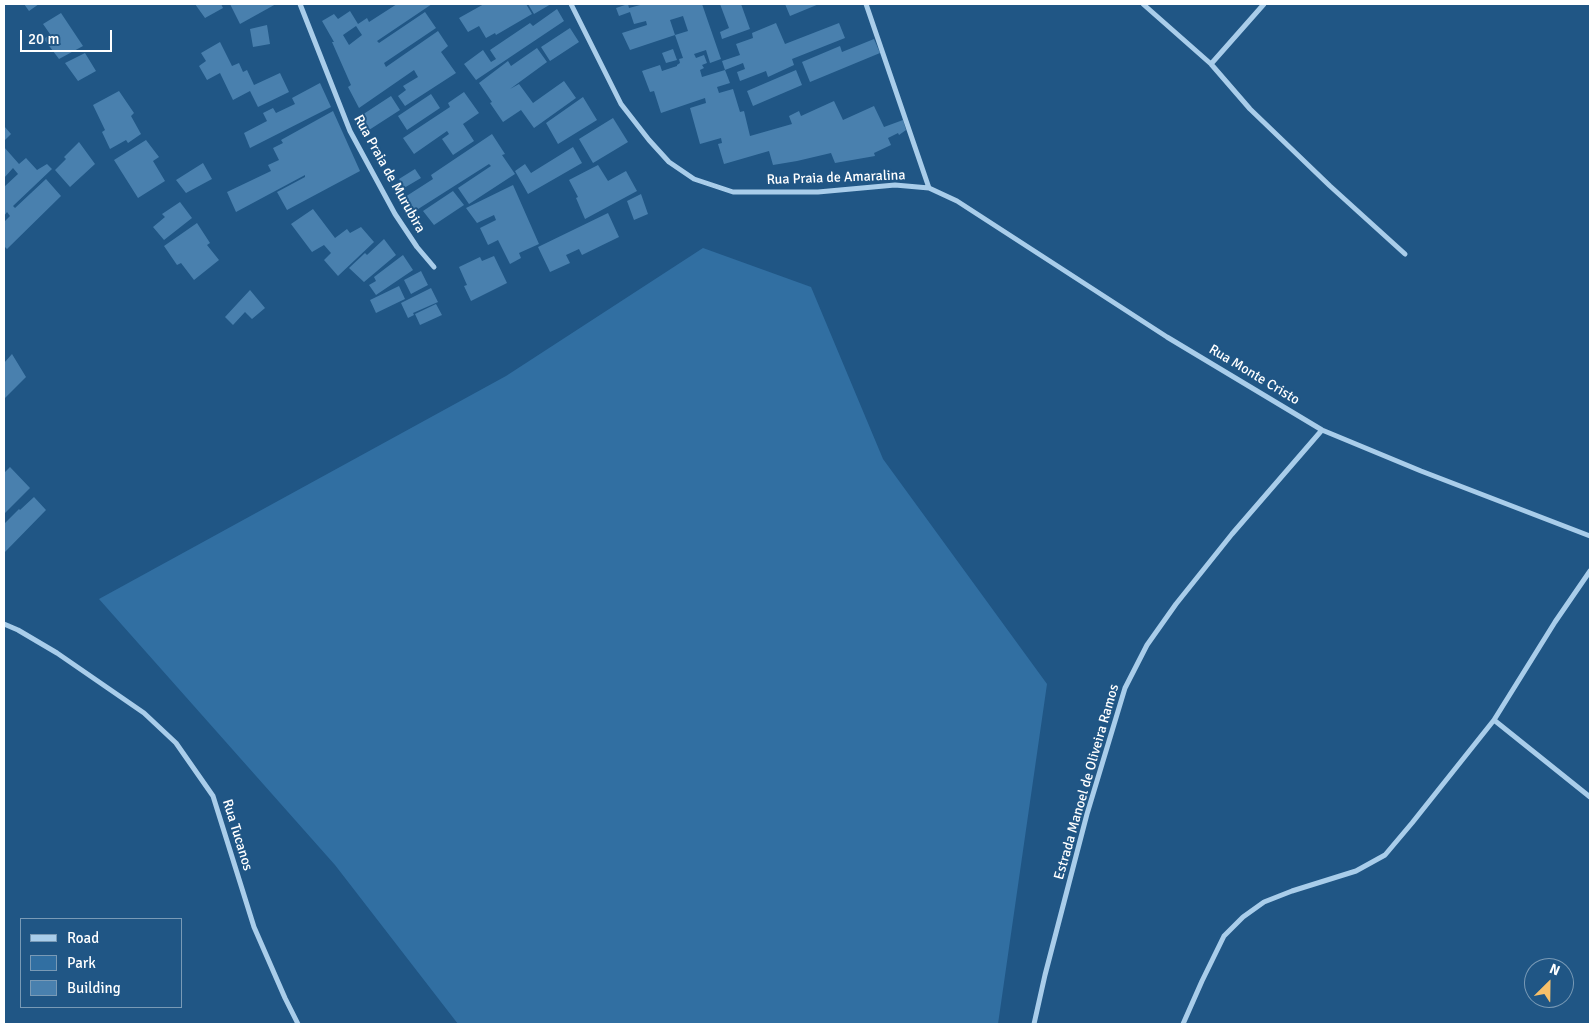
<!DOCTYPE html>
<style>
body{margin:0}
#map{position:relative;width:1594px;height:1028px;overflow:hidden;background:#205685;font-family:Signika,sans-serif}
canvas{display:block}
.frame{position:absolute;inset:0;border:5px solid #fff;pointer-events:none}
.legend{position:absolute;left:20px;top:918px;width:162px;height:90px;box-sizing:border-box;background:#205685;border:1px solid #799ab6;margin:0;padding:6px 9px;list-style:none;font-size:15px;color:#fff}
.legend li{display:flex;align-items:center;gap:10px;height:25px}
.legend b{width:25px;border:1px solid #799ab6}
.north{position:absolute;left:1524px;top:958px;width:50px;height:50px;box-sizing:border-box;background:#205685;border:1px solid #799ab6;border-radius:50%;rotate:23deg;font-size:14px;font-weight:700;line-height:20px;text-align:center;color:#fff}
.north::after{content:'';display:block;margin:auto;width:18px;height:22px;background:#f7c06a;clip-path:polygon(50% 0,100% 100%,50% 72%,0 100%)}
.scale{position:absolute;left:20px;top:30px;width:92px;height:22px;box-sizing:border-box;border:2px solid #fff;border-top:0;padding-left:6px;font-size:15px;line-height:18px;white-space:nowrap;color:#fff;-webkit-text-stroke:4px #205685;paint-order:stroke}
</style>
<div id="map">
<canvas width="1594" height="1028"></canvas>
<div class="frame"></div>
<ul class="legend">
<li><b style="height:6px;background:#a9cdea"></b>Road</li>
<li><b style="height:14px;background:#316fa2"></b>Park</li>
<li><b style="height:14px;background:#4980ae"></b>Building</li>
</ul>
<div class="north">N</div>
<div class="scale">20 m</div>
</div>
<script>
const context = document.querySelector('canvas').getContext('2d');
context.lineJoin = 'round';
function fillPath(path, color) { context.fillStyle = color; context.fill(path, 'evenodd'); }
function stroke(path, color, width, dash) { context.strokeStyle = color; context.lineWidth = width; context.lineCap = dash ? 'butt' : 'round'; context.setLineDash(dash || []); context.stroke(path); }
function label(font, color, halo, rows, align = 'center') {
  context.font = font + ' Signika,sans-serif'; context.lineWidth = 4; context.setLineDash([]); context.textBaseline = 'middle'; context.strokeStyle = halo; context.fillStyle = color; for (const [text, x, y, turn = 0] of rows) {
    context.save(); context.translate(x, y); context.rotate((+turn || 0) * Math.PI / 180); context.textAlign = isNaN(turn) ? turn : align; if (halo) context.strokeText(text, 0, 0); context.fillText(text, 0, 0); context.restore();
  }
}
const green = new Path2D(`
 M703,248L811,287L883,459L1047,684L998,1024H458L335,865L99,599L506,376Z`);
const building = new Path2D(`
 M24,4H39L29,11Z
 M195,4H221L223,8L205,18Z
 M230,4H276L240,24Z
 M397,4H432L377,41L379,43L425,12L436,28L384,63L386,67L438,31L448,46L441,52L456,73L405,106L398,96L406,90L403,86L418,77L414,70L359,108L348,87L351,85L332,42H334L322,21L334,14L338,19L350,11L358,24L367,18L369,22ZM356,26L362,35L349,45L343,35Z
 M484,4H526L532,14L496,35L495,33L486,38L479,26L468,32L459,18Z
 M528,4H551L534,14Z
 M628,4L629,8L644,4H702L721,59L710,63L706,50L694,54L696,58L704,55L707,63L702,65L704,68L700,70L702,77L725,70L730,83L717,87L719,93L733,89L740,112L744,111L750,136L792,124L789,116L799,111L801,116L834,101L843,120L874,106L884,127L903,120L906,130L899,135L898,133L888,138L891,145L874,153L875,156L835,163L831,153L797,161L773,165L769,151L724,164L718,144L722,143L721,138L700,144L690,108L706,103L705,98L661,113L654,91L650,92L642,71L660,65L662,71L677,66V65L680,63L679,59L683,58L675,35L630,50L622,33L647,25L646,21L634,24L630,12L619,16L616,8ZM683,16L688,31L675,35L670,20Z
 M720,4H741L750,29L722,39L720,32L729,28Z
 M785,4H819L790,16Z
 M557,9L564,21L476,80L464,64L483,50L491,62L496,59L490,50L530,23L533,26Z
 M61,13L83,46L59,59L44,39L50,34L43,24Z
 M776,23L785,44L839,23L845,38L792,59L794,65L768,77L766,71L740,81L737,72L745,69L743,63L725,70L722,61L740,55L736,44L753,38L752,33Z
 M267,25L270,44L253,47L250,29Z
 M570,28L579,42L550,61L541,47Z
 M874,39L880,53L810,82L802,62L840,46L842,52Z
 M220,42L232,66L239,63L243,72L247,70L254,85L280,73L289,92L258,107L250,91L233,100L220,73L207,80L199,66L206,61L201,53Z
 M537,48L547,62L510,89L519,84L533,103L564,81L576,98L534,128L521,110L503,122L490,103L492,102L479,83L508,61L511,66Z
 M673,49L677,60L666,63L662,53Z
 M85,53L96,71L78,81L65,63Z
 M796,70L802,85L753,106L747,91Z
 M320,83L331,107L250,148L244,133L267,121L263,113L273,108L276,113L295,104L292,98Z
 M119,91L134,113L131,116L141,134L128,143L126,140L110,149L102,132L105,130L93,105Z
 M464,92L479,113L463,124L474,141L453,155L442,139L449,134L447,131L414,154L403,138L450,107L448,103Z
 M431,94L440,108L407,130L398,116Z
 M391,96L400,110L369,130L362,115Z
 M583,97L597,120L558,144L546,123Z
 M333,111L360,171L287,210L277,192L305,177V175L236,212L227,192L271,171L268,165L279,160L273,148L283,143L281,140Z
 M613,118L628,142L593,163L579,139Z
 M4,126L11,134L4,141Z
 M492,134L505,154L502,155L515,174L469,204L458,188L491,166L489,164L415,211L405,197L433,179L431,175Z
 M146,140L159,157L153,161L165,181L138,198L114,160Z
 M79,142L95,164L70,187L55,170L66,159L64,157Z
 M4,147L19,164L26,158L37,170L47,164L52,169L13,206L15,208L46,179L61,196L7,249L4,246V222L10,216L7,212L4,216V187L18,174L13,168L4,178Z
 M573,147L582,163L528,194L515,171L525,164L531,173Z
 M203,163L212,179L186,193L176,180Z
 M598,165L608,181L626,171L637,191L585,219L576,198L578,197L569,180Z
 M415,169L421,178L404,188L399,179Z
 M513,185L539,244L519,253L521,258L510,264L498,240L488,245L480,228L496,220L494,215L477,223L466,208Z
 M453,191L464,205L434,225L423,211Z
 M641,194L648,214L634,220L627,201Z
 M180,202L192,218L164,240L153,227L165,217L162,214Z
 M313,209L335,238L347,229L350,233L361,227L374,242L338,276L324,260L331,253L324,245L312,252L291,224Z
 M608,213L619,237L582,255L579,249L566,255L570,263L550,272L538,247Z
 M197,223L210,243L207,245L219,260L194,280L181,263L177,265L164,246Z
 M384,239L396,255L364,282L349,268L365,253L367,255Z
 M403,255L413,270L376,295L369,285L376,281L374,277Z
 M494,256L507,283L471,301L464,286L467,285L459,267L480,257L482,261Z
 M421,271L428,285L411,294L404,280Z
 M399,286L405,299L376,313L370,300Z
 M431,288L438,302L413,313L414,315L408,318L401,303Z
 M250,290L265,308L252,319L245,312L233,325L225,317Z
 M436,304L442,315L420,325L415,314Z
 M12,354L26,377L4,399V363Z
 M10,467L30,488L4,514V473Z
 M34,497L46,510L4,553V524L19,509L20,510Z`);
const minor = new Path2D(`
 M300,4L350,131L395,214L417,247L434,267
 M571,4L621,104L649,140L669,162L694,179L733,192H818L895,185L929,188L957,201L1167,337L1322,430L1421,471L1590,536
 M866,4L929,188
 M1143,4L1211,64L1250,109L1330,186L1405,254
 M1211,64L1264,4
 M4,624L18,630L57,653L144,713L176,743L213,796L254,927L285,998L298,1024
 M1494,720L1590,797
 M1034,1024L1045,975L1087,814L1125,688L1147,645L1176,604L1232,534L1322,430
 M1183,1024L1202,981L1224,936L1243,917L1264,902L1292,891L1356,871L1385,855L1412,823L1494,720L1555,622L1590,571`);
const streetNames = [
 ["Rua Praia de Murubira",389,174,61],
 ["Rua Praia de Amaralina",836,178,-2],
 ["Rua Monte Cristo",1254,375,31],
 ["Estrada Manoel de Oliveira Ramos",1087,782,-74],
 ["Rua Tucanos",237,835,73]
];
fillPath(green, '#316fa2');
fillPath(building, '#4980ae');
stroke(minor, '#a9cdea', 5);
label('14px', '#fff', '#205685', streetNames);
</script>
